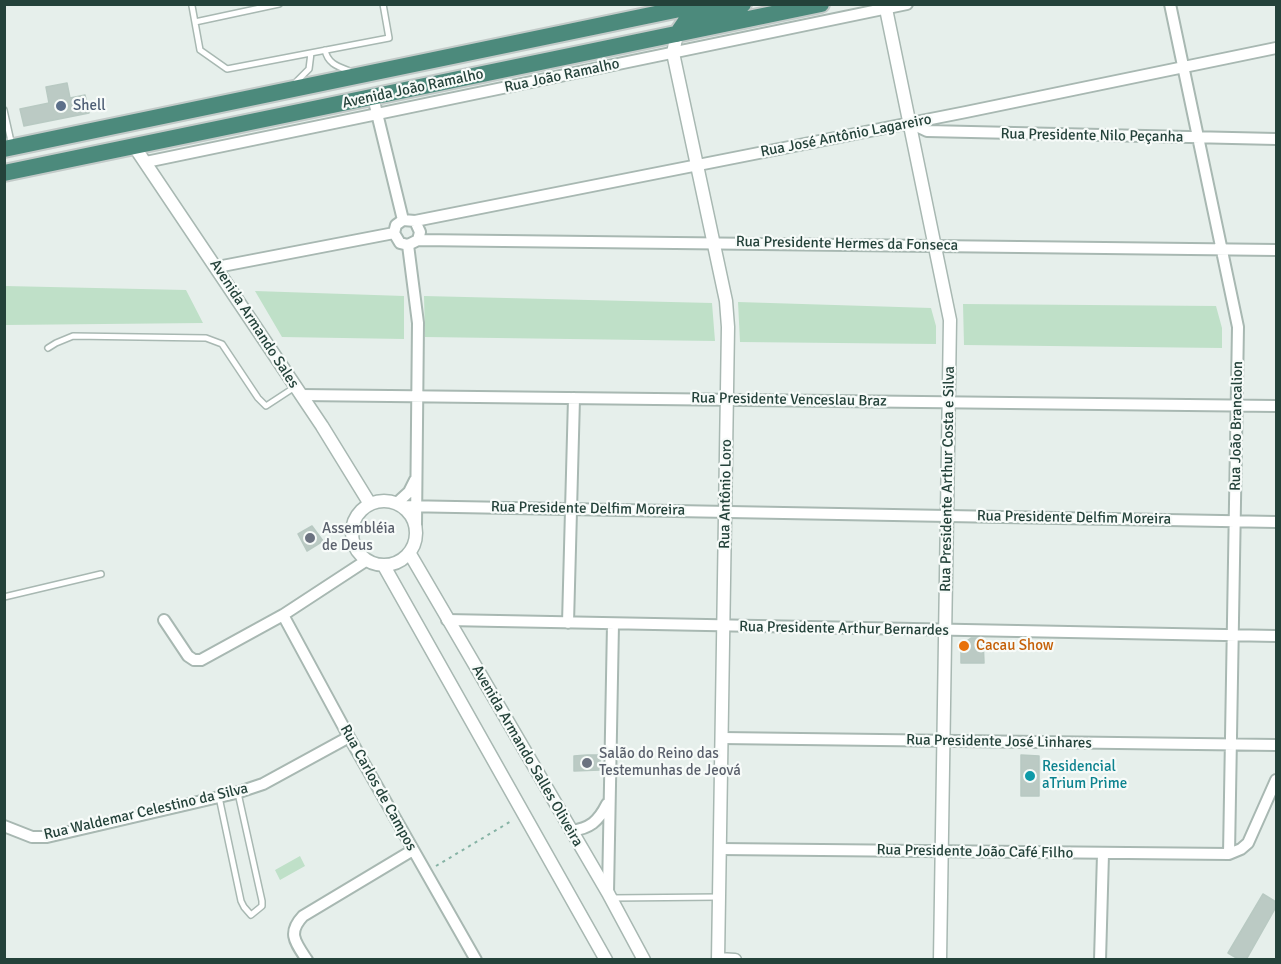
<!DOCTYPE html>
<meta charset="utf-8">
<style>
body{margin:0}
#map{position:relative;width:1281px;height:964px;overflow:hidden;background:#e6efeb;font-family:Signika,sans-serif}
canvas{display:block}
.frame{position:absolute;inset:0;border:6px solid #24423a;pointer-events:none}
</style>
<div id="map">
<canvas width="1281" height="964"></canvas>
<div class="frame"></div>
</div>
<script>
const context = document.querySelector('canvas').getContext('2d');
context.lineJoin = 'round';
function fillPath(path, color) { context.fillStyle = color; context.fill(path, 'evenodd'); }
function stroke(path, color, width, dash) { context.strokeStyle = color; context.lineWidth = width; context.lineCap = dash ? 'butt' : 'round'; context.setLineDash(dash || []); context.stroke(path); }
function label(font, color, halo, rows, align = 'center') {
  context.font = font + ' Signika,sans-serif'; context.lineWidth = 4.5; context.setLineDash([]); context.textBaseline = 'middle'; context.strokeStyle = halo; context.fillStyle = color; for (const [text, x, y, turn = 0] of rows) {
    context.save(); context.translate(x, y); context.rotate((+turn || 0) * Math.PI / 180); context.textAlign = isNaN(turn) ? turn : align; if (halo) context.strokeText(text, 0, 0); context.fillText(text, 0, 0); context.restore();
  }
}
const green = new Path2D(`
 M5,286L186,290L203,323L5,325Z
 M255,291L404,296V339L282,337Z
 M424,296L712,303L715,341L425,337Z
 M738,302L931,308L936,326V344L740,342Z
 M963,304L1216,306L1222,328V348L964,345Z
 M300,856L305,866L280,880L275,870Z`);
const building = new Path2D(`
 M67,83L70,98L85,95L89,113L24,126L20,109L49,103L46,87Z
 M312,526L323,541L307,551L298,534Z
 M971,638H983L984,663H961V651L958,647Z
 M587,755H600V770L574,771V756Z
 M1021,755L1039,756V796H1021Z
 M1263,894L1276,902V907L1246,960H1240L1228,953Z`);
const path = new Path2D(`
 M436,866L513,820`);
const service = new Path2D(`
 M192,6L200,50L227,69L389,38L383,4
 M195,22L279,4
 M325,50C328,65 340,67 352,72
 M295,83L309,69L311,53
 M4,110L12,146
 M48,348L56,343L73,336L206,338L222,344L258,398L266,406L295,387
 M4,597L101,574
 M219,797L241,901L244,907L251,915L262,906V901L238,793
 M612,898L719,897`);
const minor = new Path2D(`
 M1170,4L1238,327L1229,854
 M373,97L403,220
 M910,123L927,131L1276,139
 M146,162L907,4
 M415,221L420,232L418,240L408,245L400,243L394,233L396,225L403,220L415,221L966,112L1276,48
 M418,240L1276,250
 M408,245L418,323L416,525
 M217,267L394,233
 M301,395L1276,406
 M397,503L409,492L415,480
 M401,506L1276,522
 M283,615L349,737L476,960
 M164,620L188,656L194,660H201L283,615L367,560
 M447,620L1276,636
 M568,623L574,398
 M722,738L1276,745
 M4,826L32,837H47L236,793L263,784L349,737
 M571,831C590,828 598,822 607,804
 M720,849L1229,854L1241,849L1248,843L1276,780
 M608,893L613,624
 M307,960C295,942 287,933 303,916L413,850
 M1100,960L1103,854`);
const tertiary = new Path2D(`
 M885,4L950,320L940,960
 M677,34L673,53L726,301L728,327L718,960
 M134,146L322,426L370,504
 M352 533a32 32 0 1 1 64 0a32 32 0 1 1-64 0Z
 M410,554L608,893L644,960
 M384,566L606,960
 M718,959L735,960`);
const trunk = new Path2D(`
 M677,34L686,21L694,16L743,4
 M4,149L704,4
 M4,173L821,4`);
const markers = [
 [61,106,6,"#5c6f8a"],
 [310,538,6,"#6b7280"],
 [964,646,6,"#e8710a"],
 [587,763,6,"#6b7280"],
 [1030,776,6,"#0f9aa8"]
];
const streetNames = [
 ["Rua João Ramalho",562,76,-12],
 ["Avenida João Ramalho",413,89,-12],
 ["Rua José Antônio Lagareiro",846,136,-11],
 ["Rua Presidente Nilo Peçanha",1092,136,1],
 ["Rua Presidente Hermes da Fonseca",847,244,1],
 ["Avenida Armando Sales",254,324,57],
 ["Rua Presidente Venceslau Braz",789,400,1],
 ["Rua João Brancalion",1237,426,-89],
 ["Rua Presidente Arthur Costa e Silva",948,479,-89],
 ["Rua Antônio Loro",726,494,-89],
 ["Rua Presidente Delfim Moreira",588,509,1],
 ["Rua Presidente Delfim Moreira",1074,518,1],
 ["Rua Presidente Arthur Bernardes",844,629,1],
 ["Rua Presidente José Linhares",999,742,1],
 ["Avenida Armando Salles Oliveira",527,756,60],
 ["Rua Carlos de Campos",378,788,61],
 ["Rua Waldemar Celestino da Silva",146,812,-13],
 ["Rua Presidente João Café Filho",975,852,1]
];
const serviceNames = [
 ["Shell",73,106]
];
const worshipNames = [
 ["Assembléia",322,529],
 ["de Deus",322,546],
 ["Salão do Reino das",599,754],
 ["Testemunhas de Jeová",599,771]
];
const foodNames = [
 ["Cacau Show",976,646]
];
const cultureNames = [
 ["Residencial",1042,767],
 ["aTrium Prime",1042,784]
];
fillPath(green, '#bfe0c8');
fillPath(building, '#bbcac4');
stroke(building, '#b8c9c2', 1.5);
stroke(service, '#a8b8b2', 8);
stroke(minor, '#a8b8b2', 14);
stroke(tertiary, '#a8b8b2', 15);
stroke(trunk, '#c2cac8', 20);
stroke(path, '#86b3a5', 2, [3, 4.5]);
stroke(service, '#fff', 5);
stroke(minor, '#fff', 10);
stroke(tertiary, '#fff', 12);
stroke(trunk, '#4c8a7c', 16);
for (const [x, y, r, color] of markers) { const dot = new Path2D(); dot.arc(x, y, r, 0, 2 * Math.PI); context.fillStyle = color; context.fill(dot); stroke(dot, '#f7fbf9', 2); }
label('15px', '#24423a', '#f7fbf9', streetNames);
label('15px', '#4e5e75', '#f7fbf9', serviceNames, 'left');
label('15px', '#5b616d', '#f7fbf9', worshipNames, 'left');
label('15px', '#c56008', '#f7fbf9', foodNames, 'left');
label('15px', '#0d838f', '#f7fbf9', cultureNames, 'left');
</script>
